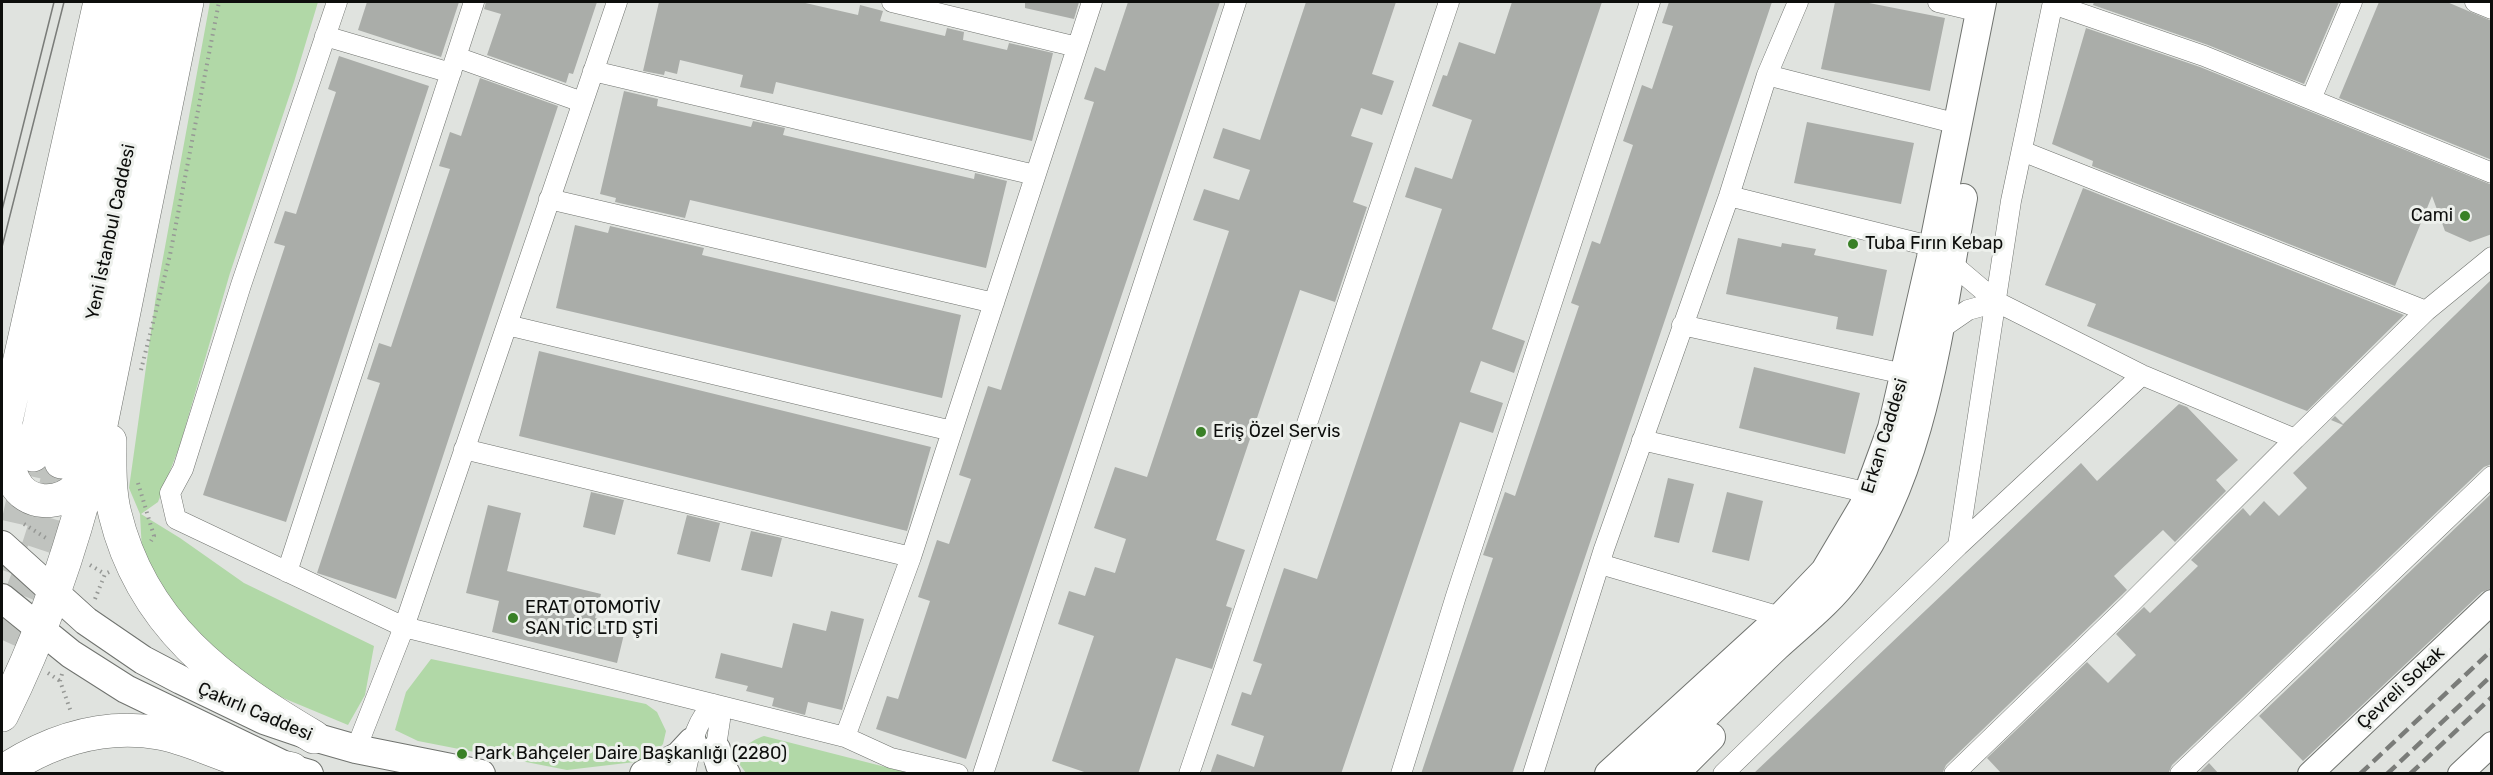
<!DOCTYPE html>
<meta charset="utf-8">
<style>
body{margin:0}
#map{position:relative;width:2493px;height:775px;overflow:hidden;background:#e0e3df;font-family:Rubik,sans-serif}
canvas{display:block}
.frame{position:absolute;inset:0;border:3px solid #0d0e0c;pointer-events:none}
</style>
<div id="map">
<canvas width="2493" height="775"></canvas>
<div class="frame"></div>
</div>
<script>
const context = document.querySelector('canvas').getContext('2d');
context.lineJoin = 'round';
function fillPath(path, color) { context.fillStyle = color; context.fill(path, 'evenodd'); }
function stroke(path, color, width, dash) { context.strokeStyle = color; context.lineWidth = width; context.lineCap = dash ? 'butt' : 'round'; context.setLineDash(dash || []); context.stroke(path); }
function label(font, color, halo, rows, align = 'center') {
  context.font = font + ' Rubik,sans-serif'; context.lineWidth = 6; context.setLineDash([]); context.textBaseline = 'middle'; context.strokeStyle = halo; context.fillStyle = color; for (const [text, x, y, turn = 0] of rows) {
    context.save(); context.translate(x, y); context.rotate((+turn || 0) * Math.PI / 180); context.textAlign = isNaN(turn) ? turn : align; if (halo) context.strokeText(text, 0, 0); context.fillText(text, 0, 0); context.restore();
  }
}
const green = new Path2D(`
 M210,2H318L294,82L230,273L180,445L158,502L141,514L180,538L244,583L374,646L365,695L348,725L264,690L204,645L163,593L142,552L140,514L129,488L156,296Z
 M431,659L646,704L657,712L666,731L663,744L656,752L647,759L635,762L567,770L418,741L395,730L406,692Z
 M764,736L909,773H746L740,765C742,747 748,742 764,736Z`);
const building = new Path2D(`
 M367,2H459L441,57L358,30Z
 M486,2H597L573,74L569,73L566,83L487,55L501,14L484,9Z
 M659,2H801L858,15L860,5L883,11L880,21L945,36L947,28L964,32L963,40L1007,50L1009,43L1053,53L1032,141L776,82L773,94L740,87L743,75L680,60L677,74L665,71L664,75L643,71Z
 M1025,2H1079L1074,19L1025,8Z
 M1128,2H1220L966,759L876,729L887,696L898,699L930,601L918,597L937,540L949,544L971,479L959,475L988,386L1001,390L1094,102L1084,99L1095,67L1105,71Z
 M1306,2H1396L1372,74L1394,81L1382,115L1361,108L1351,136L1373,143L1353,202L1367,207L1335,302L1300,290L1216,540L1245,550L1226,606L1232,608L1212,669L1176,658L1138,774H1090L1052,761L1094,636L1058,624L1069,591L1085,596L1095,567L1115,573L1126,539L1094,528L1115,467L1147,477L1229,231L1193,220L1204,189L1239,200L1250,170L1213,158L1223,128L1260,140Z
 M1512,2H1602L1492,329L1525,341L1514,373L1481,361L1470,392L1503,403L1493,433L1460,422L1341,774H1210L1217,754L1254,767L1264,736L1231,725L1242,692L1251,695L1262,664L1253,661L1284,568L1317,579L1442,209L1405,197L1415,167L1452,179L1472,120L1432,106L1443,75L1447,76L1459,42L1495,54Z
 M1669,2H1772L1512,774H1421L1493,558L1483,555L1505,492L1515,496L1579,306L1571,303L1592,241L1600,244L1633,145L1623,141L1642,85L1652,89L1673,26L1662,23Z
 M1835,2H1864L1945,18L1930,91L1821,69Z
 M2094,2H2339L2304,84L2208,45L2093,5Z
 M2379,2H2447L2492,21V160L2339,98Z
 M2086,28L2200,67L2492,185V234L2470,242L2445,231L2432,196L2395,286L2092,166L2093,161L2052,144Z
 M339,56L429,86L286,522L203,495L285,246L274,243L285,211L296,214L336,92L328,89Z
 M480,78L558,106L396,599L317,573L380,383L367,379L379,343L391,347L450,169L439,166L450,132L461,136Z
 M624,91L658,99L657,106L751,127L753,121L785,128L783,135L974,179L975,173L1007,181L986,268L690,200L685,218L615,202L616,198L600,194Z
 M1807,122L1914,143L1901,204L1794,183Z
 M2083,188L2404,315L2307,411L2087,326L2096,304L2045,285Z
 M575,225L608,233L610,226L704,248L702,255L961,315L942,398L556,308Z
 M1738,238L1781,247L1782,243L1816,249L1814,255L1887,270L1873,336L1836,329L1838,317L1726,294Z
 M2492,279V464L2484,467L2172,765L2168,774H2002L1987,758L2087,662L2108,683L2136,655L2116,634L2144,607L2150,613L2198,566L2191,560L2243,508L2250,516L2264,501L2279,516L2307,488L2293,473L2343,425L2331,420L2335,416L2343,424Z
 M539,351L931,447L907,531L519,436Z
 M1754,367L1860,393L1845,454L1739,428Z
 M2179,404L2187,407L2238,460L2216,480L2226,491L2175,542L2163,530L2114,576L2127,590L1946,765L1942,774H1753L2081,463L2097,481Z
 M1668,478L1694,484L1679,543L1654,537Z
 M591,492L624,500L615,535L583,527Z
 M1727,492L1763,501L1749,561L1712,552Z
 M2492,493V588L2482,592L2303,761L2259,716Z
 M488,505L521,513L507,571L601,594L595,618L626,626L617,663L492,632L499,601L466,593Z
 M687,515L720,523L710,562L677,554Z
 M751,531L782,538L772,577L741,570Z
 M831,611L864,619L842,710L808,702L805,715L772,706L774,698L746,691L748,686L715,678L721,653L782,668L793,623L826,631Z
 M2209,763L2219,774H2198Z`);
const trunkTunnel = new Path2D(`
 M2,570L17,527L33,455
 M2,640C28,582 48,525 61,462`);
const path = new Path2D(`
 M141,370L170,255L219,2
 M138,483L154,536L151,541
 M24,524L46,538
 M90,565L105,574
 M95,599L105,574L109,572
 M48,673L60,681
 M62,674L60,681L71,712`);
const minor = new Path2D(`
 M337,2L241,285L183,469L170,493L176,519L404,627L845,737L891,758L958,774
 M892,2L1077,47
 M1938,2L1980,12
 M2475,2L2492,9
 M2053,4L2204,56L2492,173
 M325,36L451,73
 M456,57L582,102
 M593,71L1035,175
 M1767,75L1958,124
 M2311,99L2352,2
 M2022,151L2426,311
 M1729,196L1934,247
 M549,199L994,303
 M1951,263L1997,302L2142,375L2295,439L2426,311L2492,257
 M507,325L952,431
 M1682,325L1904,374
 M1939,330L1968,310L1997,302
 M1642,440L1869,493
 M464,449L911,557
 M1958,546L2142,375
 M1600,564L1781,617
 M287,572L474,2
 M845,737L911,557L1092,2
 M356,749L404,627L617,2
 M685,774C691,748 694,722 714,704L720,720L714,760
 M983,774L1236,2
 M1189,774L1449,2
 M1401,774L1456,596L1650,2
 M1533,774L1604,549L1729,196L1767,75L1798,2
 M1723,774L1958,546L2011,201L2053,2
 M1954,774L2129,605L2295,439
 M2180,774L2492,476`);
const tertiary = new Path2D(`
 M2310,774L2492,602
 M2460,774L2492,744`);
const secondary = new Path2D(`
 M2,545L86,621L143,660L181,680L264,720L314,737L356,749L481,774
 M2,598L71,654L126,689L292,769L309,774
 M716,749L720,765L726,774
 M644,774L679,756L692,742
 M1609,774L1781,617L1825,571L1863,507L1892,428L1931,258L1982,2
 M1645,774C1689,731 1732,689 1776,647C1801,624 1830,602 1850,574C1926,468 1939,322 1963,198
 M1674,774L1711,737`);
const trunk = new Path2D(`
 M6,417C6,439 4,461 14,481C26,506 59,506 77,488C83,482 86,475 89,468
 M2,439L100,2
 M110,441C110,465 109,491 115,514C142,625 221,682 314,737
 M33,455L128,2
 M61,462L161,2
 M2,715C43,633 72,548 94,459L187,2
 M2,772C49,741 101,723 159,733C183,737 205,748 229,756C249,763 271,765 292,769`);
const tram = new Path2D(`
 M2,210L54,2
 M2,247L64,2`);
const rail = new Path2D(`
 M2360,774L2492,650
 M2387,774L2492,675
 M2410,774L2492,697`);
const markers = [
 [2465,216,6,"#398026"],
 [1853,244,6,"#398026"],
 [1201,432,6,"#398026"],
 [513,618,6,"#398026"],
 [462,754,6,"#398026"]
];
const poiNames = [
 ["Cami",2453,216,"right"],
 ["Tuba Fırın Kebap",1865,244],
 ["Eriş Özel Servis",1213,432],
 ["ERAT OTOMOTİV",525,608],
 ["SAN TİC LTD ŞTİ",525,629],
 ["Park Bahçeler Dai̇re Başkanlığı (2280)",474,754]
];
const streetNames = [
 ["Yeni İstanbul Caddesi",111,232,-78],
 ["Erkan Caddesi",1885,436,-73],
 ["Çevreli Sokak",2401,688,-43],
 ["Çakırlı Caddesi",255,712,23]
];
fillPath(green, '#b1d8a7');
fillPath(building, '#aaada9');
stroke(trunkTunnel, '#c0c3bf', 33, [33, 16]);
stroke(minor, '#70736f', 21);
stroke(tertiary, '#70736f', 26);
stroke(secondary, '#70736f', 30);
stroke(trunk, '#70736f', 34);
stroke(path, '#969895', 4, [1.5, 4.5]);
stroke(minor, '#fff', 20);
stroke(tertiary, '#fff', 24);
stroke(secondary, '#fff', 28);
stroke(trunk, '#fff', 33);
stroke(tram, '#7a7c79', 1.5);
stroke(rail, '#7a7c79', 4.5, [12, 6]);
for (const [x, y, r, color] of markers) { const dot = new Path2D(); dot.arc(x, y, r, 0, 2 * Math.PI); context.fillStyle = color; context.fill(dot); stroke(dot, '#edf0ec', 2); }
label('18px', '#0d0e0c', '#edf0ec', poiNames, 'left');
label('18px', '#0d0e0c', '#edf0ec', streetNames);
</script>
